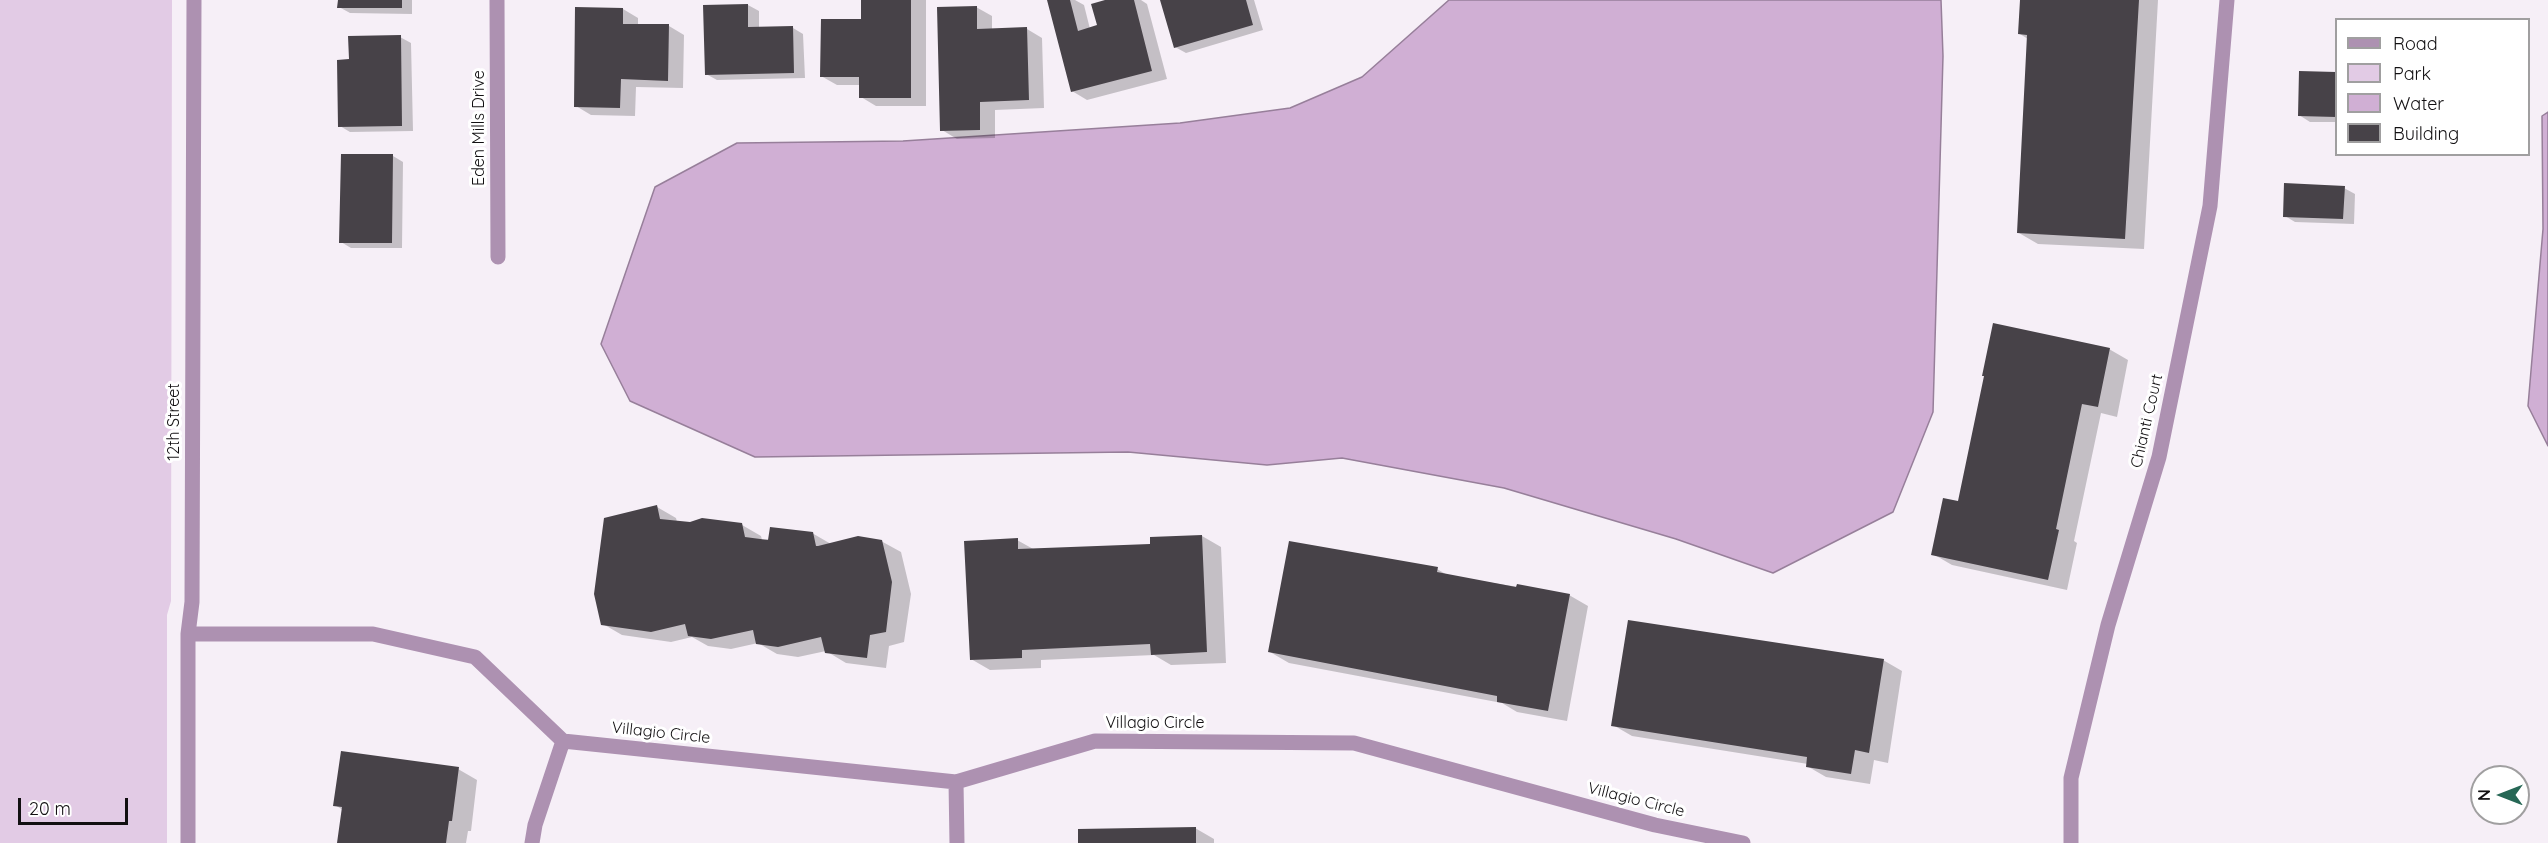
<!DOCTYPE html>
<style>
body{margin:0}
#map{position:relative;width:2548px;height:843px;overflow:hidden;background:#f6eff7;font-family:Quicksand,sans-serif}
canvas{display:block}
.legend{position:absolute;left:2335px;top:18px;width:195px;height:138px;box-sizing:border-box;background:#fff;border:2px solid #a09fa0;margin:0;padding:8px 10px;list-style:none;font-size:18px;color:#121012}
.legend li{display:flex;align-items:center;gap:12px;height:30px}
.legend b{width:30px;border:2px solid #a09fa0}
.north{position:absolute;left:2470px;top:765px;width:60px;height:60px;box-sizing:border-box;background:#fff;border:2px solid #a09fa0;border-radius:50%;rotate:270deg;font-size:16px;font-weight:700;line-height:24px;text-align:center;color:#121012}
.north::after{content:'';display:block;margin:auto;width:21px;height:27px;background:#266755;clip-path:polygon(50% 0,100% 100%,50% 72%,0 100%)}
.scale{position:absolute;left:18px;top:798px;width:110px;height:27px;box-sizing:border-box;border:3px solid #121012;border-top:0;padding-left:8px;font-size:18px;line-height:21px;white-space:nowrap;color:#121012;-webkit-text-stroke:4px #fff;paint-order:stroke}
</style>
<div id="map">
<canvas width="2548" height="843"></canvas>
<ul class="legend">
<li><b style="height:8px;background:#ad91b1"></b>Road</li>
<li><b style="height:16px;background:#e2cbe5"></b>Park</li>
<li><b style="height:16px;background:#d0afd4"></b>Water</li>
<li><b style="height:16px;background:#474248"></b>Building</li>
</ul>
<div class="north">N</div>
<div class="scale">20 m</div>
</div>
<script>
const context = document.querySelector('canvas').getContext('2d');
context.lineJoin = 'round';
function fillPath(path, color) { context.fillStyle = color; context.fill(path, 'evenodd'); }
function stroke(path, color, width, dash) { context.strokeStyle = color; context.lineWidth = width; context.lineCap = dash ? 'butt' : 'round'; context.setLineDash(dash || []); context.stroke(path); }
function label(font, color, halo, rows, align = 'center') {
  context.font = font + ' Quicksand,sans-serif'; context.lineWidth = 6; context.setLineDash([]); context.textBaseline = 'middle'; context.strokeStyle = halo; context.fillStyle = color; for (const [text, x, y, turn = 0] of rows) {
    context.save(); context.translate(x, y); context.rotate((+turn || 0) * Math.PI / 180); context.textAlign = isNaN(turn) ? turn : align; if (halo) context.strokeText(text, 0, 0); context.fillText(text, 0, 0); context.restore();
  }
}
const green = new Path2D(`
 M0,0H172L171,601L167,615V843H0Z`);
const water = new Path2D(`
 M1449,0H1941L1943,56L1933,412L1893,512L1773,573L1676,539L1504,488L1342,458L1267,465L1128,452L755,457L630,401L601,344L655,187L737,143L903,141L1180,123L1290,108L1362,77Z
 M2548,112V446L2528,406L2543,229L2542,116Z`);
const shadow = new Path2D(`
 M339,0H412V14L350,13L339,7Z
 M863,0H926V106H876L861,97V85H837L821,76L863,21Z
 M1054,0H1075L1084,5L1090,29L1099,26L1111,0H1141L1147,4L1167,79L1087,100L1072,91Z
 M1161,0H1254L1263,30L1186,53L1175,47Z
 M2021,0H2158L2144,249L2038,244L2019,233L2028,39L2020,34Z
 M748,5L759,11V28H793L803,34L805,78L717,80L706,74Z
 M976,7L992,16V30L1027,29L1042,38L1044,108L995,110V138L957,139L942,130Z
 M623,9L638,18V25L669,26L684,35L683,88L636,87L635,116L591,115L576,106Z
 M400,37L411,43L413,131L350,132L340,126L351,61Z
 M2301,73L2336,74V122H2310L2299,115Z
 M393,156L403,162L402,248H351L341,242Z
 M2344,188L2355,194L2354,224L2295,222L2285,216Z
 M2109,349L2128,360L2117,417L2101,413L2074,541L2077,543L2067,590L1952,565L1933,554L1959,503L1986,376Z
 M657,507L676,518L677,522L742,525L761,536L762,540L812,533L831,544L881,541L901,552L911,594L904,642L889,646L886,668L846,663L826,651L798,657L777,654L758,643L731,649L708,646L692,637L671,642L622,635L603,624Z
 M1202,536L1221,547L1226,663L1171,665L1154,655L1041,660V668L990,670L971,659L1017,540L1035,550L1151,545Z
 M1437,569L1449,576L1569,595L1588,606L1567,721L1517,712L1502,703L1289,663L1270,652Z
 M1883,660L1902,671L1888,763L1874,760L1870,784L1826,777L1807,766L1808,764L1632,736L1613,725Z
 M458,769L477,780L471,831H468L466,843H338L343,810L335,805Z
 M1195,828L1214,839V843H1080Z`);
const building = new Path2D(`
 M338,0H402V8H337Z
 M861,0H911V98H859V77H820L821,19H861Z
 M1047,0H1070L1078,31L1097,25L1091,4L1105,0H1134L1152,71L1071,92Z
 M1160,0H1246L1253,25L1174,48Z
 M2020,0H2139L2125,239L2017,233L2027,35L2018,34Z
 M748,4V27L793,26L794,73L705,75L703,5Z
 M977,6V29L1027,27L1029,100L980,102V130L940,131L937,7Z
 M575,7L623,8V24H669L668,81L621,79L620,108L574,107Z
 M401,35L402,126L338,127L337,60L349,59L348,36Z
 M2299,71L2336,72V117L2298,116Z
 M341,154H393L392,243H339Z
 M2284,183L2345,186L2343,219L2283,217Z
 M1993,323L2110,348L2098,407L2082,404L2056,529L2059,530L2048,580L1931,555L1943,498L1958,501L1984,376H1982Z
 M657,505L660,519L690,522L702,518L742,523L745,537L768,540L770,527L813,532L816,546H818L858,536L882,540L892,582L886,632L870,635L867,658L825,653L821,637L778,647L756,644L753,630L711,639L688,636L685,624L651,632L601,625L594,594L604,518Z
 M1202,535L1207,652L1151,655L1150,644L1022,650V658L970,660L964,541L1018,538V549L1150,544V537Z
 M1289,541L1438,567L1437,572L1516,587L1517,584L1570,594L1548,711L1497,702V696L1268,652Z
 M1628,620L1884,659L1869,753L1855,750L1851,774L1806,767L1807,757L1611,726Z
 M341,751L459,767L452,821H449L446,843H337L342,807L333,806Z
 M1196,827V843H1078V829Z`);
const minor = new Path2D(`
 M497,0L498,257
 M188,634H373L475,657L563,741L956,782L1095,741L1354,743L1655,825L1743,843
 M956,782L957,843
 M188,843V634L192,602L194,0
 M532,843L535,825L563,741
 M2071,843V778L2108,625L2159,457L2210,206L2227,0`);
const streetNames = [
 ["Eden Mills Drive",479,128,-90],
 ["Chianti Court",2147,421,-77],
 ["12th Street",174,422,-90],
 ["Villagio Circle",1155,723],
 ["Villagio Circle",661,733,6],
 ["Villagio Circle",1636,800,14]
];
fillPath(green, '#e2cbe5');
fillPath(water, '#d0afd4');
stroke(water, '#977f9a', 1.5);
fillPath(shadow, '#0003');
fillPath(building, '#474248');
stroke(minor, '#ad91b1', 15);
label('16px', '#121012', '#fff', streetNames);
</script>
